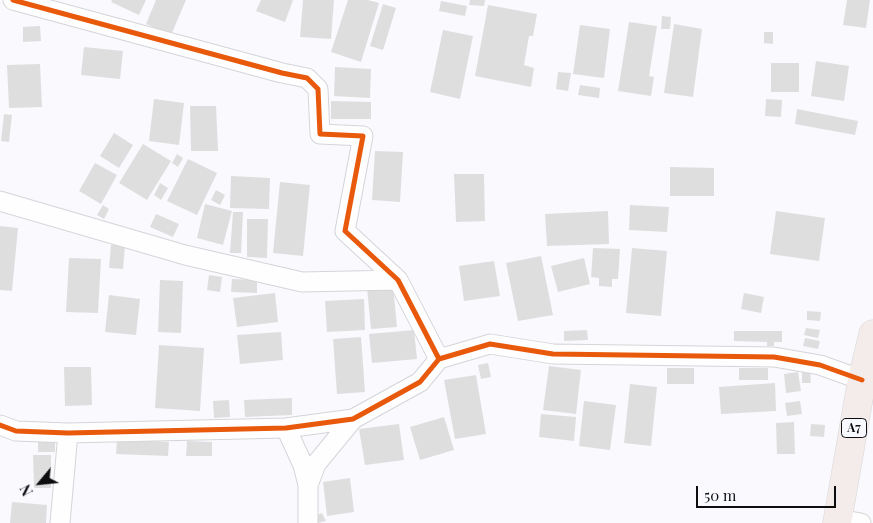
<!DOCTYPE html>
<style>
body{margin:0}
#map{position:relative;width:873px;height:523px;overflow:hidden;background:#f9f9fe;font-family:"Playfair Display",serif}
canvas{display:block}
.north{position:absolute;left:15px;top:458px;width:50px;height:50px;-webkit-text-stroke:4px #f8f8ff;paint-order:stroke;rotate:242deg;font-size:14px;font-weight:700;line-height:20px;text-align:center;color:#0d0d10}
.north::after{content:'';display:block;margin:auto;width:18px;height:22px;background:#0d0d10;clip-path:polygon(50% 0,100% 100%,50% 72%,0 100%)}
.scale{position:absolute;left:696px;top:486px;width:140px;height:22px;box-sizing:border-box;border:2px solid #0d0d10;border-top:0;padding-left:6px;font-size:15px;line-height:18px;white-space:nowrap;color:#0d0d10;-webkit-text-stroke:4px #f8f8ff;paint-order:stroke}
</style>
<div id="map">
<canvas width="873" height="523"></canvas>
<div class="north">N</div>
<div class="scale">50 m</div>
</div>
<script>
const context = document.querySelector('canvas').getContext('2d');
context.lineJoin = 'round';
function fillPath(path, color) { context.fillStyle = color; context.fill(path, 'evenodd'); }
function stroke(path, color, width, dash) { context.strokeStyle = color; context.lineWidth = width; context.lineCap = dash ? 'butt' : 'round'; context.setLineDash(dash || []); context.stroke(path); }
function label(font, color, halo, rows, align = 'center') {
  context.font = font + ' "Playfair Display",serif'; context.lineWidth = 4; context.setLineDash([]); context.textBaseline = 'middle'; context.strokeStyle = halo; context.fillStyle = color; for (const [text, x, y, turn = 0] of rows) {
    context.save(); context.translate(x, y); context.rotate((+turn || 0) * Math.PI / 180); context.textAlign = isNaN(turn) ? turn : align; if (halo) context.strokeText(text, 0, 0); context.fillText(text, 0, 0); context.restore();
  }
}
const building = new Path2D(`
 M112,0H146L139,15L111,2Z
 M156,0H186L171,35L146,24Z
 M261,0H293L285,22L256,11Z
 M303,0H334L331,39L300,37Z
 M348,0H368L379,3L361,62L331,52Z
 M470,0H485L484,6L469,5Z
 M847,0H870L866,28L843,25Z
 M441,1L467,6L465,16L439,11Z
 M383,4L396,8L383,50L370,46Z
 M488,5L537,14L533,36H529L524,65L534,68L531,87L475,76Z
 M662,16L671,17L670,29H661Z
 M629,22L657,26L649,76L654,77L651,96L618,91Z
 M674,24L702,29L693,97L664,93Z
 M580,25L610,29L604,78L573,74Z
 M40,26L41,41L23,42V27Z
 M443,30L473,36L460,99L430,92Z
 M764,32H773V44L764,43Z
 M84,47L123,51L120,79L81,75Z
 M816,61L849,66L844,101L811,96Z
 M771,63H799V92H771Z
 M40,64L42,107L9,108L7,65Z
 M335,67L371,69L370,98L334,96Z
 M558,72L571,73L568,91L556,89Z
 M580,85L600,88L599,98L578,95Z
 M154,99L184,103L179,145L149,141Z
 M766,99L782,100L781,117L765,116Z
 M331,101L371,102V119H331Z
 M190,106H216L218,151H191Z
 M797,109L858,121L855,135L795,124Z
 M4,114L12,115L9,142L1,141Z
 M114,133L133,145L119,168L100,156Z
 M143,144L171,161L147,200L119,183Z
 M375,151L403,152L400,202L372,200Z
 M177,154L183,158L178,167L172,163Z
 M188,159L217,173L197,215L167,201Z
 M95,163L117,175L101,204L79,191Z
 M670,167L714,168V196H670Z
 M454,174H484L485,221L456,222Z
 M231,176L270,178L269,209L230,208Z
 M280,182L310,185L303,256L273,253Z
 M160,183L168,188L161,200L154,195Z
 M216,190L225,195L220,205L211,200Z
 M205,204L232,211L223,245L197,238Z
 M103,205L109,209L104,219L97,215Z
 M630,205L669,207L667,232L629,230Z
 M608,211L609,244L547,246L545,214Z
 M776,211L825,218L819,261L770,254Z
 M233,212H243L241,253H230Z
 M156,214L179,224L173,237L150,227Z
 M247,219H268L267,258L247,257Z
 M0,226L18,228L12,291L0,290Z
 M111,245L125,246L123,269L109,268Z
 M593,248L620,249L618,279H612V287L599,286V278L591,277Z
 M632,248L667,251L661,316L626,313Z
 M541,256L553,315L518,321L506,263Z
 M69,258L101,259L98,313L66,312Z
 M584,258L590,284L558,292L551,266Z
 M494,261L500,296L464,301L459,266Z
 M209,275L222,277L220,292L207,290Z
 M232,279L257,280V293L231,292Z
 M160,280L183,281L181,333L158,332Z
 M393,285L397,327L371,329L367,288Z
 M275,293L278,322L237,327L233,298Z
 M744,293L764,297L761,313L741,309Z
 M109,295L140,299L136,335L105,332Z
 M364,299L365,330L327,332L325,301Z
 M807,311L821,312L820,321L807,320Z
 M806,328L820,330L818,338L804,335Z
 M414,330L417,359L372,363L369,334Z
 M587,330L588,340L564,341V331Z
 M734,331H782V342H774V346H767V342L734,341Z
 M281,332L283,360L240,364L237,335Z
 M361,337L365,392L337,394L333,339Z
 M805,338L820,341L818,349L803,346Z
 M159,345L204,348L200,411L155,408Z
 M488,363L491,377L481,379L478,365Z
 M549,366L581,370L576,414L543,410Z
 M64,367H91L92,405L65,406Z
 M667,368H694V384H667Z
 M739,368H768V380H739Z
 M810,369L811,383H802V370Z
 M798,372L801,391L786,393L784,374Z
 M476,375L486,434L455,439L444,380Z
 M775,383L776,411L721,414L719,387Z
 M630,384L657,387L651,446L624,443Z
 M292,398V415L245,417L244,400Z
 M229,400L230,417L214,418L213,401Z
 M584,401L616,405L610,450L579,446Z
 M800,401L802,414L787,416L785,403Z
 M541,414L576,417L574,441L539,437Z
 M444,417L454,450L420,460L410,427Z
 M794,422L795,454H777L776,423Z
 M399,424L404,460L365,465L359,429Z
 M811,424L825,425L824,437L810,436Z
 M38,438L55,439V452H38Z
 M117,439L169,442L168,456L116,454Z
 M187,441L212,442V456H186Z
 M33,455H51V488H34Z
 M350,478L354,512L327,516L323,482Z
 M12,502L47,505L46,523H10Z
 M322,513L326,521L318,523L315,516Z`);
const minor = new Path2D(`
 M13,0L282,73L307,78L318,89L320,134L363,136L345,231L398,280L439,359
 M0,201L185,255L302,282L398,280
 M0,425L16,431L68,433L286,428L353,419L420,382L439,359L490,344L553,354L774,357L820,365L862,380
 M286,428L303,465L308,485V523
 M308,485L316,464L353,419
 M838,519L861,523
 M60,523L68,433`);
const trunk = new Path2D(`
 M837,523L862,380L873,334`);
const cycleway = new Path2D(`
 M13,0L282,73L307,78L318,89L320,134L363,136L345,231L398,280L439,359
 M0,425L16,431L68,433L286,428L353,419L420,382L439,359L490,344L553,354L774,357L820,365L862,380`);
const shields = [
 [854,428,25]
];
const shieldNames = [
 ["A7",854,428]
];
fillPath(building, '#dfdedf');
stroke(minor, '#d5d5d9', 21);
stroke(trunk, '#d6d6d9', 29);
stroke(minor, '#fefeff', 19);
stroke(trunk, '#f3ecea', 28);
stroke(cycleway, '#e8590c', 5);
for (const [x, y, w] of shields) { const box = new Path2D(); box.roundRect(x - w / 2, y - 9.5, w, 19, 4); context.fillStyle = '#f8f8ff'; context.fill(box); stroke(box, '#0d0d10', 1); }
label('bold 12px', '#0d0d10', null, shieldNames);
</script>
